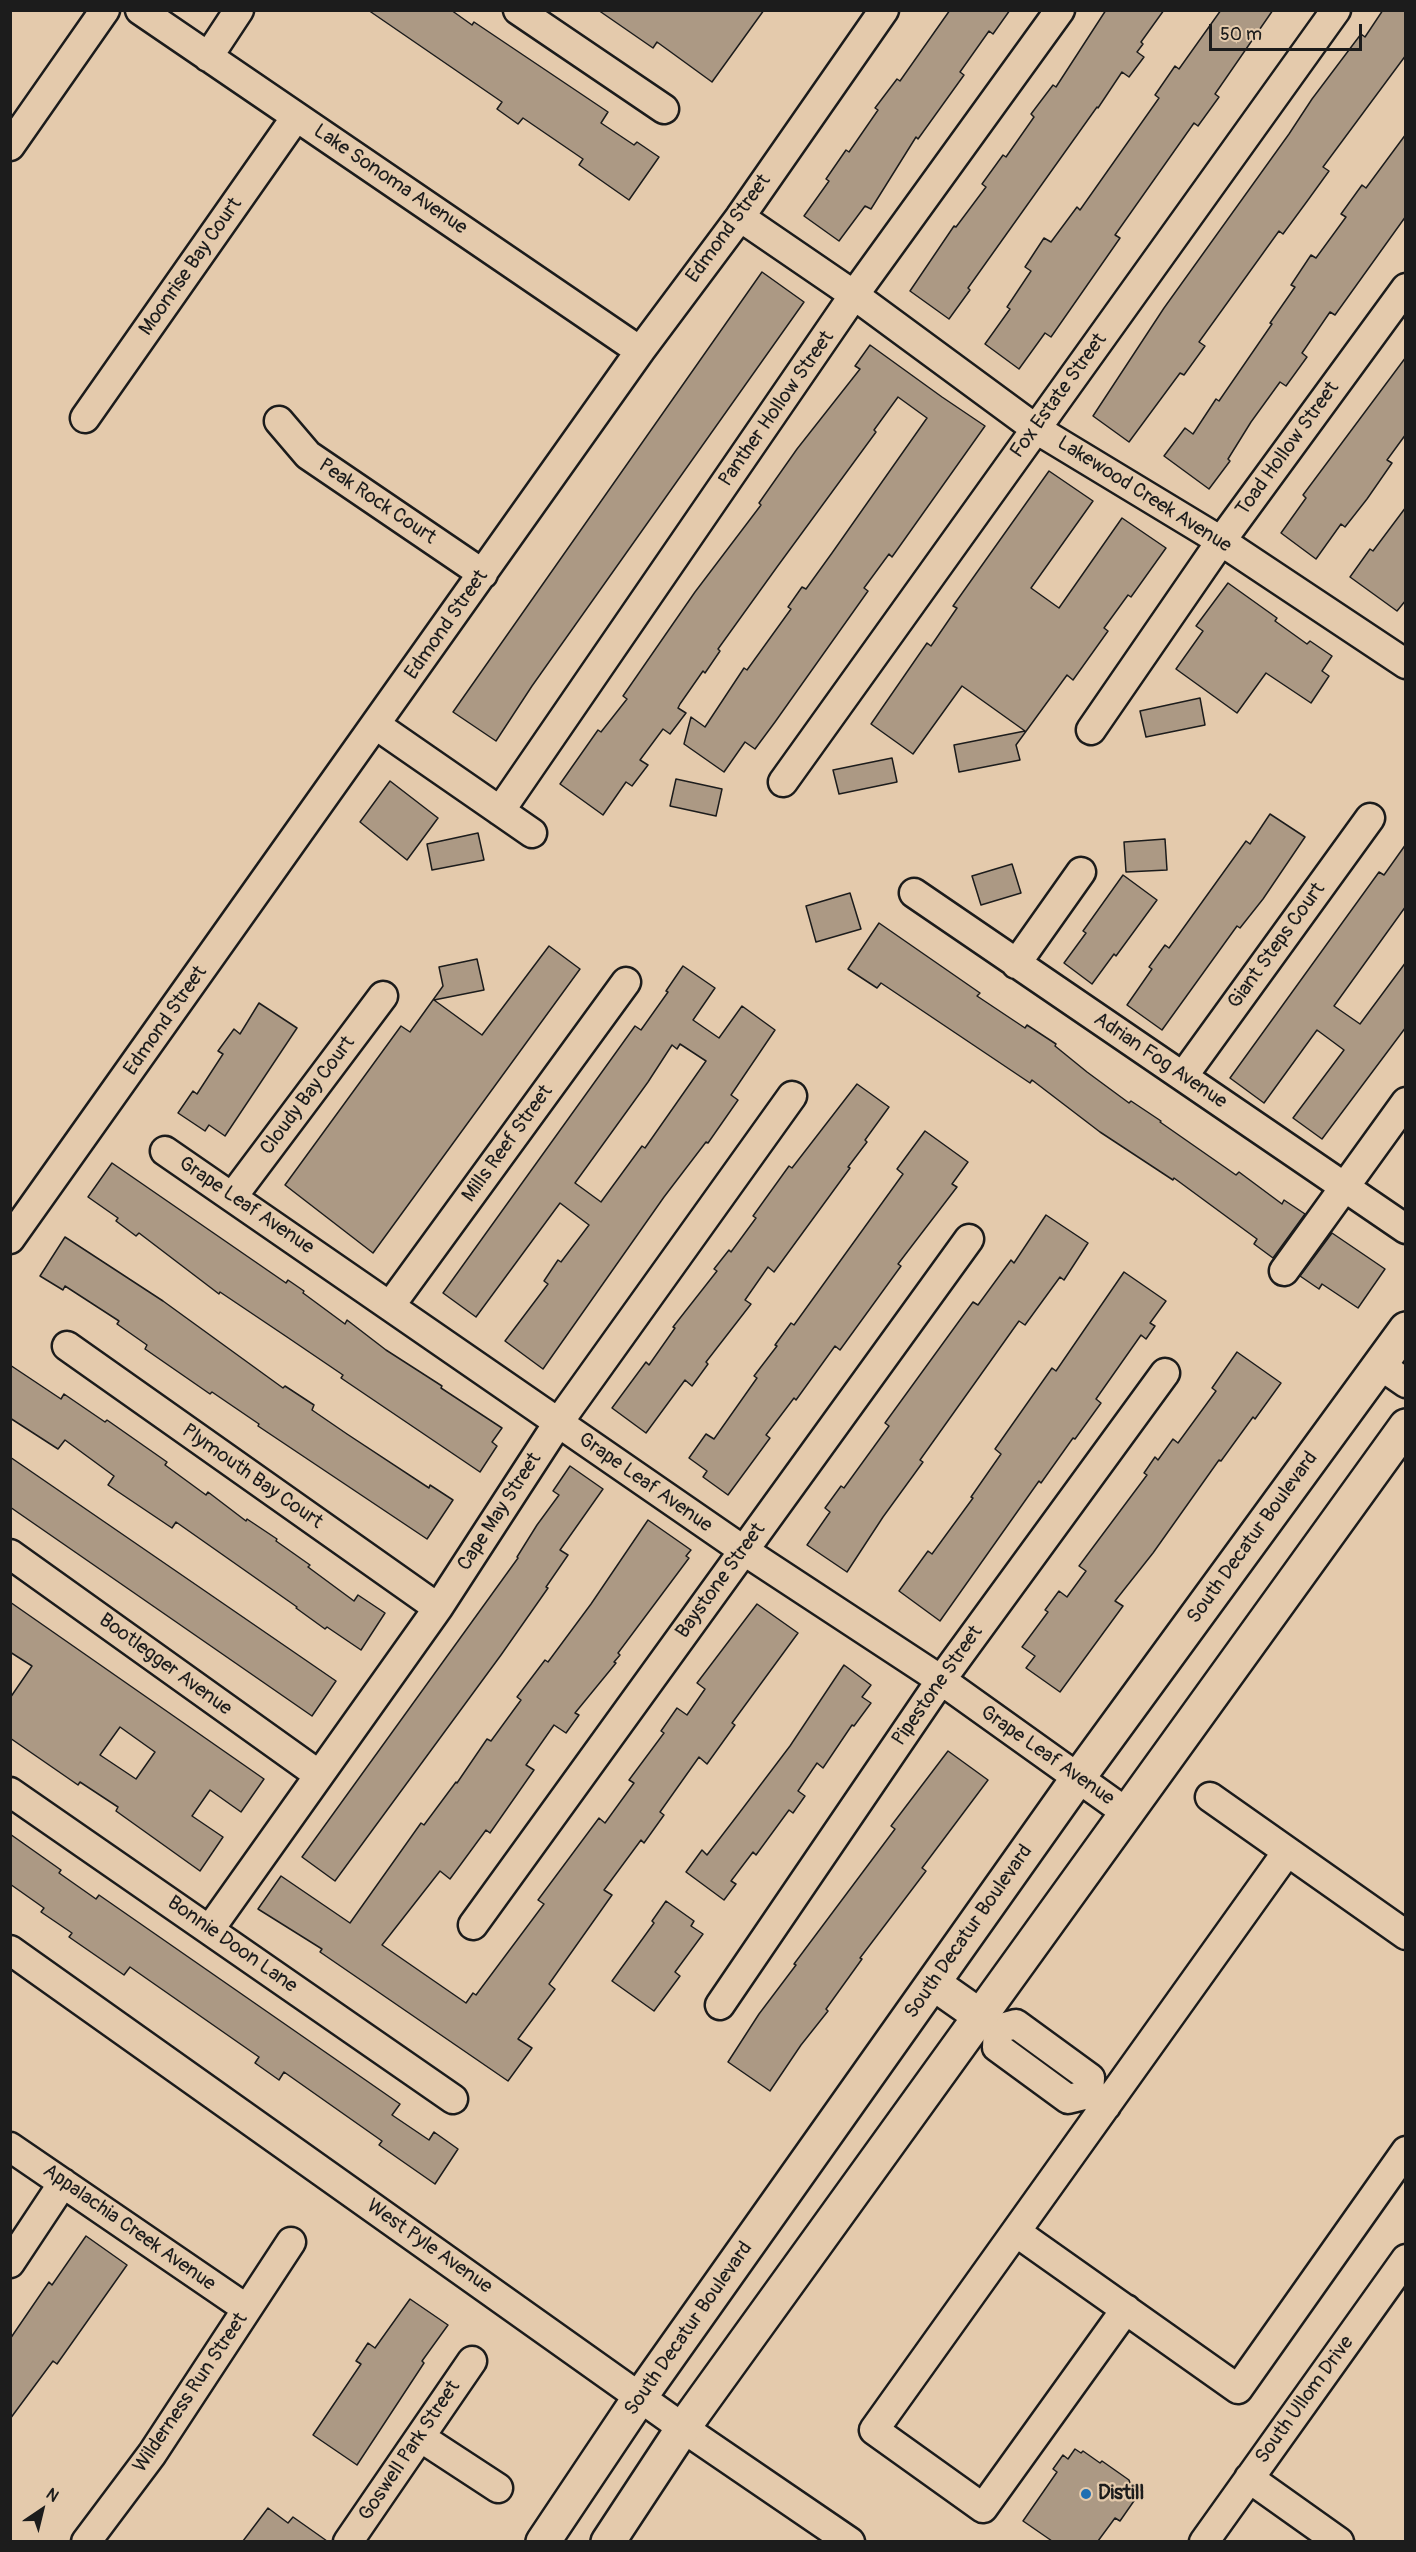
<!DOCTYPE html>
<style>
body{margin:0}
#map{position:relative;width:1416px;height:2552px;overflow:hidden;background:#e4caac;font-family:Pangolin,sans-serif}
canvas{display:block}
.frame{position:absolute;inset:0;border:12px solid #1c1c1c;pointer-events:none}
.north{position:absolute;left:12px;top:2480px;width:60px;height:60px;-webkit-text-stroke:4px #e4caac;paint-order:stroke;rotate:35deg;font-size:16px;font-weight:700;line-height:24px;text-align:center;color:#1c1c1c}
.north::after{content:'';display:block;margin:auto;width:21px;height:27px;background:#1c1c1c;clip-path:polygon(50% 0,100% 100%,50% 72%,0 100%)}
.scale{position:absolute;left:1209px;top:24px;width:153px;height:27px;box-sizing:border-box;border:3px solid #1c1c1c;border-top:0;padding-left:8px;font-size:18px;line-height:21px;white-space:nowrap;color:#1c1c1c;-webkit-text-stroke:4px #e4caac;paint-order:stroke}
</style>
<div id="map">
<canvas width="1416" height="2552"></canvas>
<div class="frame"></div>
<div class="north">N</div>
<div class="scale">50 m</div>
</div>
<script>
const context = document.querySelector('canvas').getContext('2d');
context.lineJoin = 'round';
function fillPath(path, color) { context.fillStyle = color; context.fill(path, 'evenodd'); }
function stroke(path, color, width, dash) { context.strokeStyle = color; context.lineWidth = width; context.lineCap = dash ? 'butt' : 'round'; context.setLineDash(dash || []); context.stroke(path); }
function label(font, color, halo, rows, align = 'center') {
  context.font = font + ' Pangolin,sans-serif'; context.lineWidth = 4.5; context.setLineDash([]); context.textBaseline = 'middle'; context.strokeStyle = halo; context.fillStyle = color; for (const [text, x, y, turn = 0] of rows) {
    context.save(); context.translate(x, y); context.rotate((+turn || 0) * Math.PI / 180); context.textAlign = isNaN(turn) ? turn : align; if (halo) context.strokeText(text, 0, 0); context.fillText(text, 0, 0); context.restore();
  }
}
const building = new Path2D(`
 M368,10H451L472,25L474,22L608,112L601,123L634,145L637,142L659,157L629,200L579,165L583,159L523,118L518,124L497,109L502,102Z
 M598,10H764L712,82L657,42L653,48Z
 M950,10H1010L993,34L989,31L960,72L964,75L918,139L916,137L871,209L865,206L839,241L804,216L829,181L826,179L846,150L849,152L878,110L875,108L897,79L900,81Z
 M1106,10H1164L1141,42L1143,44L1137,52L1144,57L1129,77L1122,72L1098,108L1097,107L968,288L970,290L949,319L910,291L954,226L956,227L986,187L982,184L1003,155L1006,157L1034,117L1031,114L1053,85L1056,87Z
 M1221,10H1273L1215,94L1219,97L1198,126L1194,123L1115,235L1120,238L1051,337L1045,333L1019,369L985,344L1010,309L1007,307L1031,271L1025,267L1044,238L1051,242L1077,207L1080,210L1159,98L1155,95L1175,66L1179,69Z
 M1383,10H1406V55L1323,167L1329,171L1308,200L1283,234L1279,231L1199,342L1205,346L1184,375L1180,373L1129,442L1093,416L1164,308L1289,134L1312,99L1361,34L1365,37Z
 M1406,134V216L1335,315L1330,312L1302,353L1307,357L1286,386L1280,382L1251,422L1228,459L1230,461L1209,489L1164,456L1185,428L1193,434L1216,399L1219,401L1272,324L1270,323L1295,287L1291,285L1311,255L1316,258L1346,217L1341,214L1362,185L1366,188Z
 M762,272L804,302L532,686L496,741L453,712Z
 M870,345L942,397L985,426L892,557L889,554L864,588L868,591L775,722L755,749L745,742L724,772L684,744L691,717L705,727L744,668L747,670L791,609L788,607L802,587L806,589L832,553L927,418L898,397L874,430L876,432L777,567L718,649L720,651L705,673L703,671L680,704L678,708L686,713L670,734L663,729L640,760L648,765L632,786L626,782L603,815L560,784L598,730L601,732L627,699L623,696L695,592L761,505L759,503L797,449L860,369L855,366Z
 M1406,357V434L1387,460L1392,463L1367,499L1345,527L1341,524L1316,559L1281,533L1306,498L1303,495Z
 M1049,471L1093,501L1031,588L1059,608L1122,518L1166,548L1131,597L1128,595L1104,628L1108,631L1073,680L1067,675L1016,745L1020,760L959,772L954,745L1025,731L962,686L913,754L871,724L927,643L931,646L957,608L953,606Z
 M1406,507V600L1397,611L1350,577L1370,549L1373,551Z
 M1228,583L1277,618L1275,621L1307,644L1310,641L1332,656L1322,671L1329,676L1311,703L1266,673L1237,713L1176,669L1203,631L1196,626Z
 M1200,698L1205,725L1146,737L1140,711Z
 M892,758L897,782L839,794L833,770Z
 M676,779L722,789L716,816L670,806Z
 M390,781L438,818L407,860L360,822Z
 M1270,814L1305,837L1263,899L1240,928L1237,926L1162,1030L1127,1005L1152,969L1149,967L1165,945L1169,948L1246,841L1250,844Z
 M478,833L484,860L432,870L427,844Z
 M1165,839L1167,870L1126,872L1124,842Z
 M1406,844V906L1334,1006L1360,1024L1406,962V1027L1322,1139L1293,1118L1344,1050L1317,1030L1264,1103L1230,1078L1379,872L1384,875Z
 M1012,864L1021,893L981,905L972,876Z
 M1123,875L1157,900L1116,956L1114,954L1092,984L1064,963L1086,933L1083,931Z
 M850,893L861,929L816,942L806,906Z
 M879,923L980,993L977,996L1025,1028L1027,1025L1056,1044L1055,1046L1087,1072L1129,1103L1131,1101L1161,1121L1160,1122L1236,1175L1239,1172L1282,1204L1284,1200L1305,1214L1273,1258L1254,1244L1257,1239L1174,1178L1173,1180L1100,1132L1032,1080L1030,1083L881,983L877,988L848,969Z
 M549,946L580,969L373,1253L285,1185L401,1026L410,1032L443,986L439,967L477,959L484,990L434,1000L482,1035Z
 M683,966L715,988L693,1020L719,1038L742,1006L775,1030L731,1095L738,1100L708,1143L706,1142L664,1197L543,1369L505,1341L548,1284L544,1281L558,1260L561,1262L589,1225L560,1203L476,1317L443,1293L635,1026L641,1030L668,992L666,991ZM680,1044L706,1061L645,1148L642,1146L601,1202L575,1183L648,1082L672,1045L677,1049Z
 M259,1003L297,1028L225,1136L209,1125L205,1131L178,1113L193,1091L197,1094L223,1054L218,1051L234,1029L240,1034Z
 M857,1084L889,1107L865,1140L867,1142L848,1167L850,1168L774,1272L768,1267L745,1300L751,1304L706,1362L708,1364L692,1386L685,1380L646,1433L612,1408L646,1362L649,1365L675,1328L673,1327L717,1271L714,1269L729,1250L731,1252L756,1218L753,1216L789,1166L792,1168Z
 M925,1131L968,1162L952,1184L957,1187L898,1264L901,1266L840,1350L835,1346L796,1400L794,1398L766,1435L770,1438L728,1495L703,1477L707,1471L689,1458L706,1434L714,1439L757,1378L754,1376L777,1346L775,1345L791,1323L794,1325L903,1174L897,1169Z
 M112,1163L286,1283L288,1280L304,1291L303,1293L345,1324L347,1320L386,1350L442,1386L441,1388L502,1428L492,1442L497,1446L480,1472L341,1378L343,1375L287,1337L220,1292L219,1294L139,1233L136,1236L116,1221L118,1218L88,1197Z
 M1046,1215L1088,1243L1064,1280L1060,1277L1025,1325L1019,1321L920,1460L923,1462L883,1517L847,1572L807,1545L830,1512L825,1508L841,1486L844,1488L889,1426L885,1423L973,1302L978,1305L1011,1260L1014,1263Z
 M1332,1233L1385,1269L1358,1308L1322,1284L1319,1289L1300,1276Z
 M65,1237L163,1301L283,1388L285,1386L314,1405L312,1410L347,1434L429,1488L430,1485L453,1500L427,1539L258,1426L259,1424L212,1392L210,1394L145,1349L147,1345L117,1324L119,1321L65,1286L63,1290L40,1276Z
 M1124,1272L1166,1301L1150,1323L1155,1326L1146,1339L1141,1335L1096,1399L1101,1403L1075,1439L1073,1438L1041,1483L1039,1481L940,1621L899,1591L928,1551L932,1554L973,1498L971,1497L1001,1454L995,1449L1052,1368L1056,1371Z
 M1237,1352L1281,1383L1255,1419L1253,1417L1221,1461L1219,1460L1153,1553L1115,1601L1123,1606L1060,1692L1026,1668L1035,1656L1022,1647L1048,1612L1045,1610L1059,1591L1067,1597L1086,1571L1079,1566L1147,1475L1144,1473L1155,1457L1158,1460L1173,1439L1178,1443L1216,1391L1212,1388Z
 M10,1365L61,1399L64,1394L105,1422L107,1420L167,1462L165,1465L206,1495L208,1492L246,1521L247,1519L277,1539L276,1541L310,1565L308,1567L354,1601L358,1595L385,1613L361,1650L327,1627L325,1629L296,1608L297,1607L176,1522L172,1528L108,1485L114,1476L65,1440L58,1449L10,1418Z
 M10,1457L336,1681L312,1716L10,1507Z
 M570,1466L603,1489L560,1550L568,1555L546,1587L548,1588L501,1655L335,1881L302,1857L518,1558L517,1557L537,1525L559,1495L553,1491Z
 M648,1520L691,1550L686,1556L689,1558L618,1653L620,1655L614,1662L616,1663L575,1713L579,1715L566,1733L554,1725L526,1765L534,1770L490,1833L486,1830L450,1879L440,1871L382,1945L466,2003L473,1993L476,1995L544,1904L538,1900L599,1818L605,1823L634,1783L629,1780L664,1733L661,1731L677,1708L687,1715L705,1689L697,1683L757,1604L798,1633L732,1723L735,1725L707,1764L699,1757L660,1812L664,1815L644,1843L641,1840L604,1890L612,1895L549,1984L555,1989L518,2039L532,2048L508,2081L320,1952L322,1949L258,1909L281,1876L350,1923L421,1823L424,1825L456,1782L457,1783L487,1739L491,1741L521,1700L517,1697L545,1660L548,1662L591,1604Z
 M10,1602L264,1779L241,1812L210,1790L192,1816L223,1837L200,1871L116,1811L118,1807L80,1782L78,1785L10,1738V1698L32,1666L10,1652ZM120,1727L155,1752L136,1779L100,1755Z
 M844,1665L871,1685L862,1697L871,1703L854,1726L852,1725L823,1768L817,1763L798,1791L805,1796L793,1813L789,1810L756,1855L753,1852L731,1881L736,1884L724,1900L686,1872L702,1850L707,1855L740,1812L790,1746Z
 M948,1751L988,1780L922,1868L926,1871L860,1958L862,1959L826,2009L828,2011L801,2045L770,2091L728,2062L759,2014L796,1965L794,1964L895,1829L891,1826Z
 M10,1834L61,1870L59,1873L96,1899L99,1895L400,2104L392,2115L429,2140L434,2132L458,2149L435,2184L379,2145L382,2141L284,2072L279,2080L255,2063L259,2057L130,1967L124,1975L69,1937L72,1933L41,1912L44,1908L10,1884Z
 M666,1901L694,1921L691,1926L703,1934L675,1972L680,1976L654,2011L612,1981L654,1923L652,1921Z
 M86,2236L127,2265L57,2364L53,2361L10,2419V2339L49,2282L52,2285Z
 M410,2299L448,2325L422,2361L424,2363L357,2465L313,2435L361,2364L356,2361L368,2343L375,2348Z
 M1075,2449L1081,2453L1083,2451L1100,2463L1102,2461L1129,2480L1130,2483L1125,2490L1136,2498L1120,2521L1115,2518L1098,2541H1052L1023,2521L1057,2472L1053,2469L1063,2455L1068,2459Z
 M268,2508L288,2523L293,2517L327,2541H243Z`);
const minor = new Path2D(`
 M140,10L640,351
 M518,10L664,109
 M208,57L239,10
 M10,146L105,10
 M740,217L854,295L1036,429L1221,541L1406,664
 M85,418L296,117
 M279,421L308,455L483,574
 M376,725L532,833
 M1091,730L1221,541L1406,288
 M783,782L1336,10
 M500,811L854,295L1060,10
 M914,893L1406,1229
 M1016,964L1081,872
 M1184,1075L1370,818
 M165,1151L743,1550L941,1680L1127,1813
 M233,1196L383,996
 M10,1239L640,351L740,217L884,10
 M1284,1271L1406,1102
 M390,1306L626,982
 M67,1346L438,1608
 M1380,1365L1406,1383
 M10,1554L319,1775
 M10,1792L453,2099
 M1210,1797L1406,1935
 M473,1925L969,1239
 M210,1929L438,1608L558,1423L792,1096
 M10,1950L683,2428L850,2542
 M720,2005L941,1680L1165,1373
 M983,2017L998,2029L1016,2024L1090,2078L1089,2094
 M998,2029L997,2047L1068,2099L1089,2094L1106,2106
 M10,2147L247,2309
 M1016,2232L1238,2389L1406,2151
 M10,2263L63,2183
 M1126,2309L983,2508L874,2430L1287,1852
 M420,2437L498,2488
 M1249,2478L1339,2542
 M86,2542L152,2454L291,2242
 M348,2542L472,2361
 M1204,2542L1406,2259`);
const major = new Path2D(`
 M933,1983L980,2016
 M543,2542L640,2397L1078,1778L1406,1329
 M608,2542L683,2428L1406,1426`);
const markers = [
 [1086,2494,6,"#1f6fb2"]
];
const streetNames = [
 ["Lake Sonoma Avenue",390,180,34],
 ["Edmond Street",729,229,-54],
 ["Moonrise Bay Court",191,267,-55],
 ["Fox Estate Street",1059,396,-54],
 ["Panther Hollow Street",777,409,-55],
 ["Toad Hollow Street",1288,449,-54],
 ["Lakewood Creek Avenue",1144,495,32],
 ["Peak Rock Court",377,502,34],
 ["Edmond Street",447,625,-55],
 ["Giant Steps Court",1277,946,-54],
 ["Edmond Street",166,1021,-55],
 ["Adrian Fog Avenue",1160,1061,34],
 ["Cloudy Bay Court",308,1096,-53],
 ["Mills Reef Street",508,1144,-54],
 ["Grape Leaf Avenue",246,1206,34],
 ["Plymouth Bay Court",252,1477,35],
 ["Grape Leaf Avenue",645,1483,35],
 ["Cape May Street",500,1512,-57],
 ["South Decatur Boulevard",1253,1538,-54],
 ["Baystone Street",721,1581,-54],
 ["Bootlegger Avenue",165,1665,36],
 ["Pipestone Street",938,1686,-55],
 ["Grape Leaf Avenue",1047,1756,35],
 ["South Decatur Boulevard",969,1932,-55],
 ["Bonnie Doon Lane",232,1945,35],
 ["Appalachia Creek Avenue",129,2228,35],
 ["West Pyle Avenue",429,2247,35],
 ["South Decatur Boulevard",689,2329,-55],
 ["Wilderness Run Street",191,2393,-56],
 ["South Ullom Drive",1305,2400,-54],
 ["Goswell Park Street",410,2451,-56]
];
const poiNames = [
 ["Distill",1098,2494]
];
fillPath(building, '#ac9984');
stroke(building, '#1c1c1c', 1.5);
stroke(minor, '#1c1c1c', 33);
stroke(major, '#1c1c1c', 38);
stroke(minor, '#e4caac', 28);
stroke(major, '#e4caac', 33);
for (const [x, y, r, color] of markers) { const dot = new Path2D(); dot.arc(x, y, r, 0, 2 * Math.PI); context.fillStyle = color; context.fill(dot); stroke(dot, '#e4caac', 2); }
label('20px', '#1c1c1c', '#e4caac', streetNames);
label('bold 20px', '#1c1c1c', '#e4caac', poiNames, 'left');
</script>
